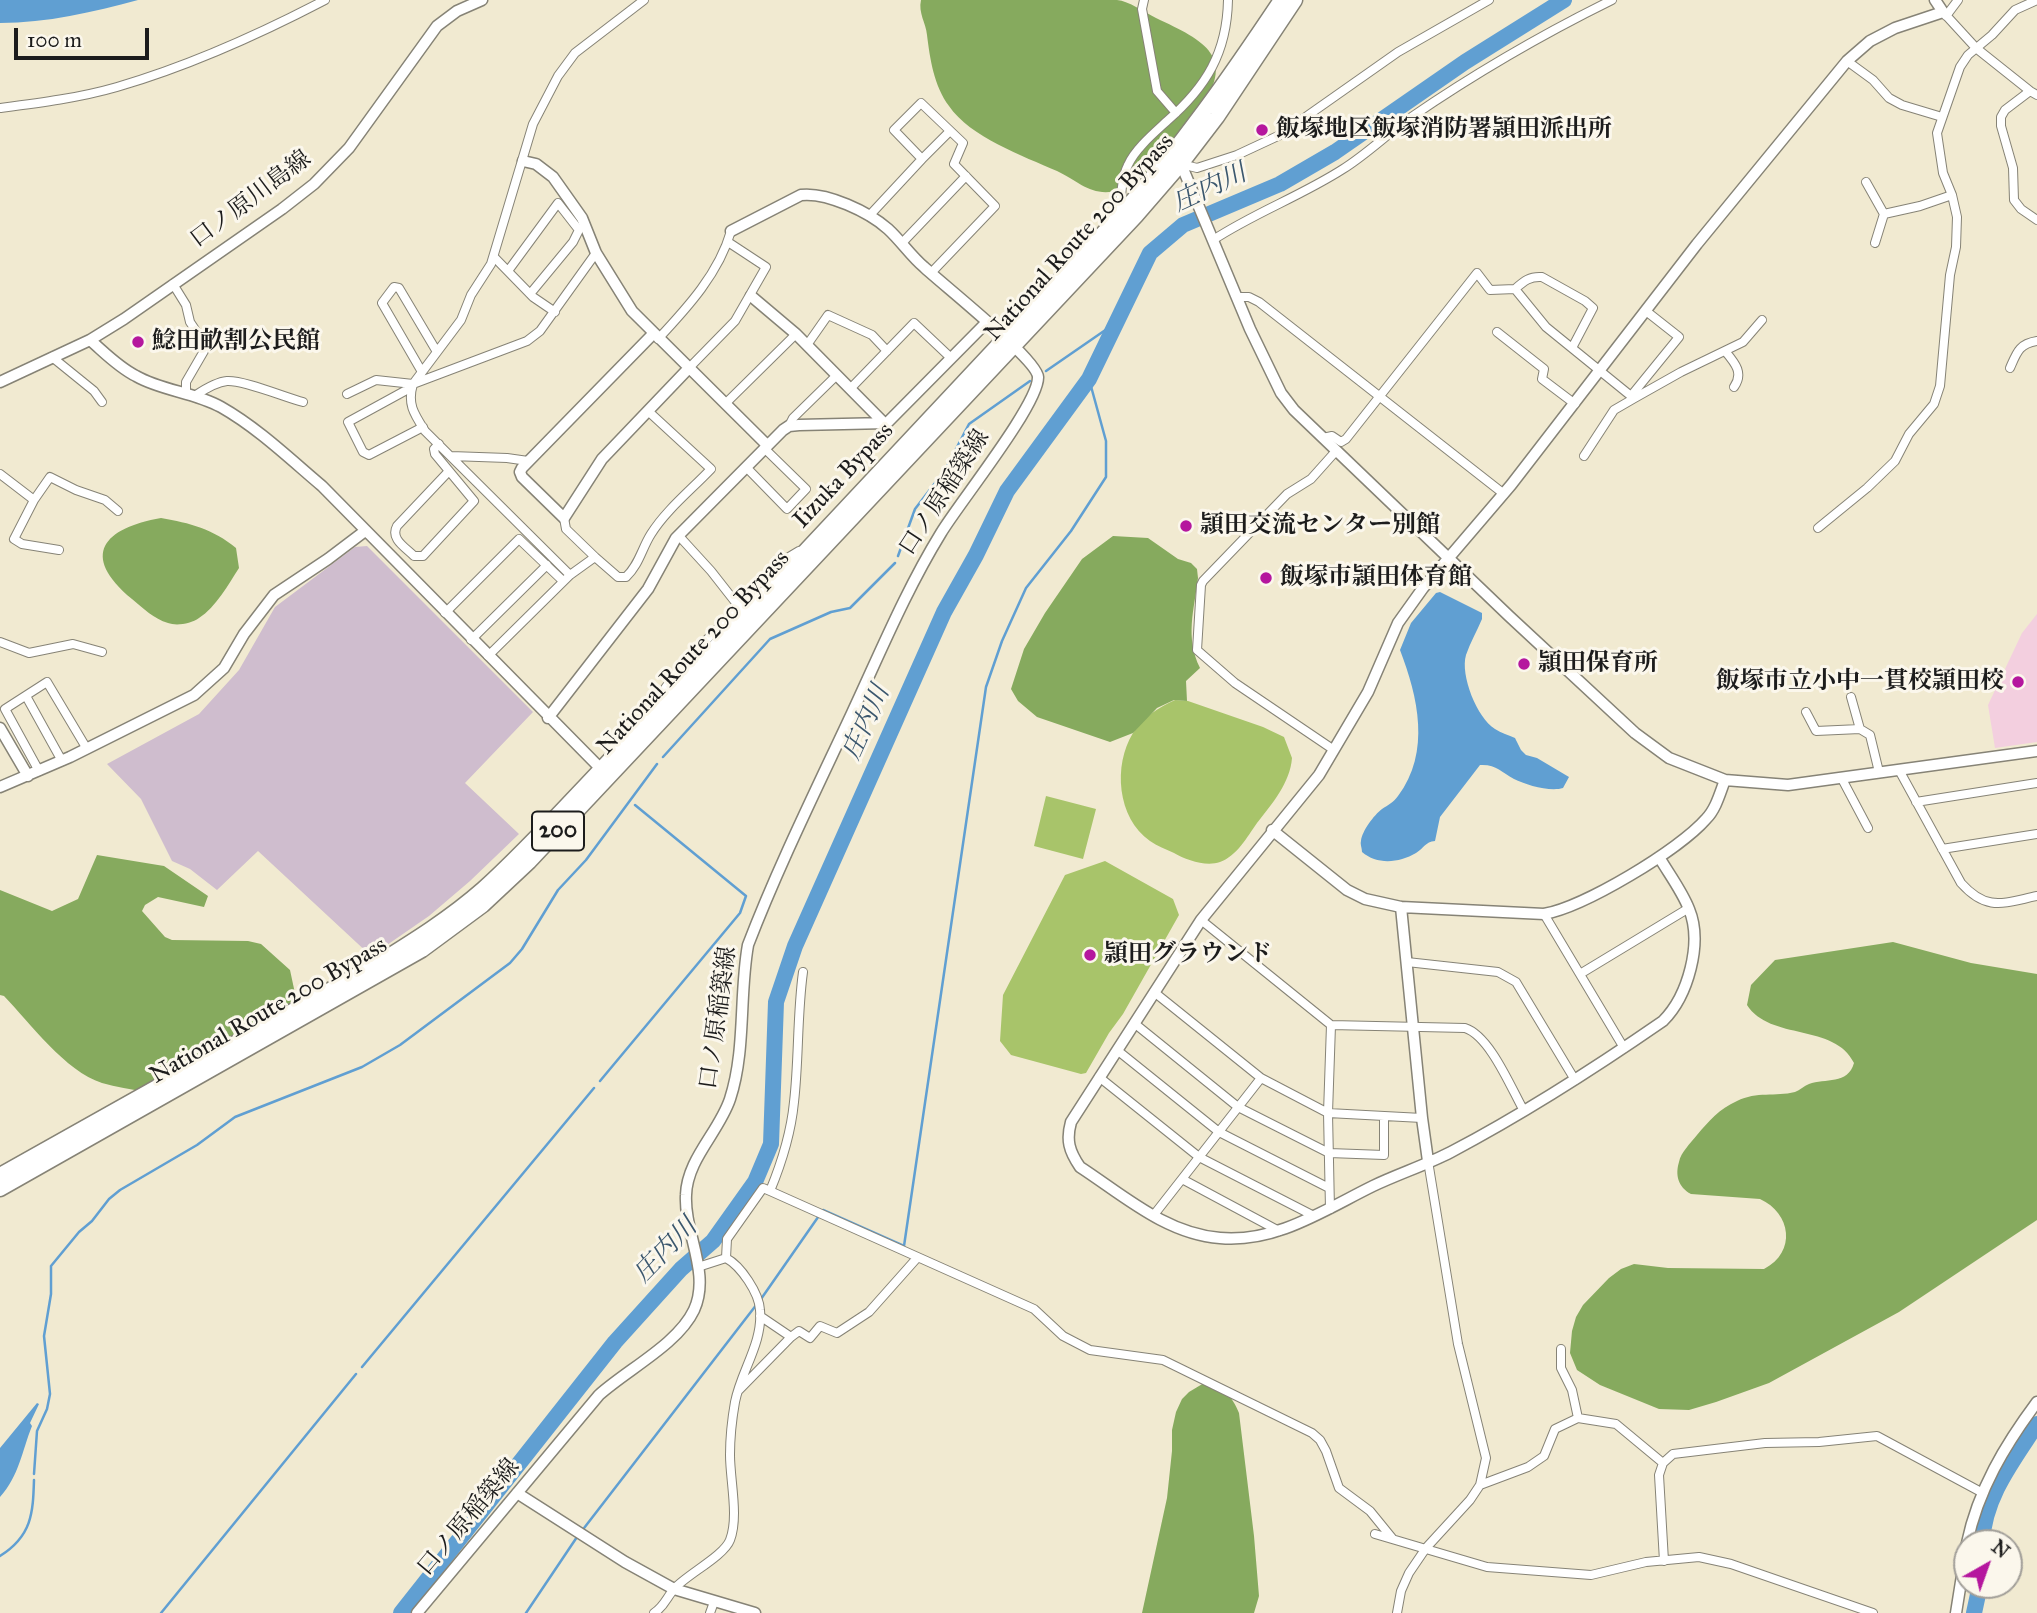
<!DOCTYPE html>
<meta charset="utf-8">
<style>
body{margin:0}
#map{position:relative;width:2037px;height:1613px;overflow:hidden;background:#f1ead1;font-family:"IM FELL Great Primer",serif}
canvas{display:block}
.north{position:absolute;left:1953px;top:1529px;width:70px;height:70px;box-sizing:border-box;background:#fbf7ec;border:2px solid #a29f99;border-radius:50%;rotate:40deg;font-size:19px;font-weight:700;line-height:28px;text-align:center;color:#1c1c1c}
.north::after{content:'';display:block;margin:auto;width:24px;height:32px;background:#b5179e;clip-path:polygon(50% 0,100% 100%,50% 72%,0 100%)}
.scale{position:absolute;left:14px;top:28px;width:135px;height:32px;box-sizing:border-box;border:4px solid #1c1c1c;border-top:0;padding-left:9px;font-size:21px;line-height:24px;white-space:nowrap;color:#1c1c1c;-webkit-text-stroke:5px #fbf7ec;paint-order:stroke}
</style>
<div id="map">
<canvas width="2037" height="1613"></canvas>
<div class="north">N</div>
<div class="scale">100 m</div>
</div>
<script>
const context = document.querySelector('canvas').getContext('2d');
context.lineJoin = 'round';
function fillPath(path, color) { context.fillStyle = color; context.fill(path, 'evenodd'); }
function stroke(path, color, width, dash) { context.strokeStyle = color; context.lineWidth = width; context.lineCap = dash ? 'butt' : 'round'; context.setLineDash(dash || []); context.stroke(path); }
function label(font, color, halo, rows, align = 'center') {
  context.font = font + ' "IM FELL Great Primer","Noto Serif JP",serif'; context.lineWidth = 6; context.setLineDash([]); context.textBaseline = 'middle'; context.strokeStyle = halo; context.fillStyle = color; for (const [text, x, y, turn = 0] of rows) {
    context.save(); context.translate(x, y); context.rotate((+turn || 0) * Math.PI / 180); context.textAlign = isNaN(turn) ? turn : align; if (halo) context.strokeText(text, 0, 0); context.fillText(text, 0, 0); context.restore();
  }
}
const built = new Path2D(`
 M2037,614V742L1995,748L1988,705L2022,633Z`);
const industrial = new Path2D(`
 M367,546L533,712L465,783L519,834L470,881L429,916L371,956L258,851L217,890L190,869L172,861L141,799L107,764L199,714L239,670L275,607L355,547Z`);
const green = new Path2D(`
 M1175,700L1188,701L1263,727L1284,737L1292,758C1290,783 1272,804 1257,823C1247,837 1237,856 1220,862C1206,867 1186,860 1174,853C1166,849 1157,846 1150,841C1117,818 1113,765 1133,733C1143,717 1158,708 1175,700Z
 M1046,796L1096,809L1083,859L1034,846Z
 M1105,861L1173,899L1179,915L1123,1014L1109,1033L1086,1073L1081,1074L1011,1055L1000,1041L1003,995L1065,875Z`);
const forest = new Path2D(`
 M921,0C965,0 1010,0 1054,0C1075,0 1097,0 1117,0C1129,1 1144,12 1156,18C1205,41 1239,57 1197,113C1177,141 1155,180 1120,190C1092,198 1080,182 1057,171C1023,156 970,137 949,106C934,86 930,59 927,35C926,23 918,13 921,0Z
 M161,518C190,523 213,529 236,548L239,568C228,585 216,607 199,618C191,624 176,626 168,623C154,619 143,608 132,599C79,555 104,528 161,518Z
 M1113,536L1148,538L1178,559L1191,563L1197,569L1198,578C1194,611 1185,637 1200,668L1186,681L1187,701L1174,700L1157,708L1133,733L1110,742L1037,717L1018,701L1011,689L1024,649L1045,613L1082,559Z
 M97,855L164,866L208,896L204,907L158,897L145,905L142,911L165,937L172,940L248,941L261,944L290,970L296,998L291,1013L146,1092C131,1089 116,1087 102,1083C65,1071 31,1024 4,996L0,995V890L52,911L78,899Z
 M1893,942L1971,963L2037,974V1220L1899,1312L1769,1383L1716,1402L1689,1410L1659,1409L1600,1385L1577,1370L1570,1353L1572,1331L1576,1317L1583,1305L1609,1278L1621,1269L1634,1264L1668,1268L1764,1269C1797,1252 1791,1213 1760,1199L1691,1194C1678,1187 1675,1175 1679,1162C1681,1152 1690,1144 1697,1135C1709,1121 1719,1109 1737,1101C1757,1091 1775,1097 1795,1092C1800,1090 1804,1086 1809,1084C1825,1078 1848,1085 1854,1063C1835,1023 1770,1041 1747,1005L1751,985L1775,960Z
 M1204,1383C1223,1388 1232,1395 1239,1413L1254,1536L1259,1596L1254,1613H1142L1167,1498L1172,1451V1430L1176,1412L1182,1399L1189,1392Z`);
const water = new Path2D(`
 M0,0H138C93,12 47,23 0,23Z
 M1440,592L1482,613V619C1477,631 1470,643 1466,655C1460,675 1477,718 1495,729C1501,733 1509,735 1515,738L1521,750L1526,755L1537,758L1569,777L1563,788C1550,792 1526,785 1514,779C1501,772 1496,764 1480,765L1440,817L1435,841C1425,842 1424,848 1416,853C1399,863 1377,865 1362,852C1362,848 1360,844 1361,841C1362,831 1374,815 1382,809C1388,805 1394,802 1398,796C1431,752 1418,697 1400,650L1411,623L1436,593Z
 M37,1403L39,1404L30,1423L32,1426C22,1451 19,1476 0,1497V1448Z`);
const stream = new Path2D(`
 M1046,371L1117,322
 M898,556L915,509L945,470L969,424L1030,381
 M663,757L770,639L831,612L850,608L895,563
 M600,1081L740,913L746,896L635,805
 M761,1299L823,1210L904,1246L986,687L1002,641L1026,588L1071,531L1106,477V441L1089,379
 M362,1367L594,1088
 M34,1474L37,1431L47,1409L50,1394L44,1336L51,1294V1266L79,1232L92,1221L109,1199L120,1190L197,1145L235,1117L362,1067L400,1045L510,963L522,949L558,890L586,860L657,764
 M581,1532L757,1304
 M0,1556C32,1536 33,1513 34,1480
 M161,1613L356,1374
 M526,1613L577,1537`);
const river = new Path2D(`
 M1982,1543C1984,1497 2013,1461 2037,1424
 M401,1613L615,1342L681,1269L713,1241L755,1182L771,1144L776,1002L795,946L944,612L976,555L1007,491L1089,379L1150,253L1183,225L1280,184L1335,152L1465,62L1564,0
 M1974,1613L1980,1585`);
const street = new Path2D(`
 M1144,0L1142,9L1157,91L1176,113
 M1943,12L1976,48L2030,91L2037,95
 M1946,16L1958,0
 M1847,61L1873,80L1889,98L1902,105L1942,117
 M2030,91L2005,110L2001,117V126L2013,168L2014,200L2021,209L2037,220
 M0,108C39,103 79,98 117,87C189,66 258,35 325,0
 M922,159L950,131
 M1181,164L1197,168L1237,155L1280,135L1398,52L1489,0
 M1866,182L1884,214L1920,206L1952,195
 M1120,213C1121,198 1121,179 1128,165C1135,149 1154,133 1167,121C1206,87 1227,53 1228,0
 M869,216L922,159L894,130L921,103L963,143L954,164L995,206L931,273
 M1213,240C1254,213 1301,196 1343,169C1367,154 1387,134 1410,118C1474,74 1543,34 1612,0
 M902,243L966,176
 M1875,243L1884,214
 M494,257L533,297L555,312
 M508,271L558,203L579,230L573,242L530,294
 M173,284L186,305L190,322L204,343V351L186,382V392
 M1515,289C1524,281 1530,276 1542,277L1585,301L1593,308L1572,348
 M1237,297H1249L1259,302L1504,494
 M1497,332L1544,369L1542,379L1575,404
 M658,339C688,307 719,273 731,231
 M807,345L828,315L872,335L887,351
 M1725,351C1735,363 1744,373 1734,387
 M52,357L94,391L102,402
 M2010,368C2017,352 2019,344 2037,341
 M688,369L735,321L766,267L728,242
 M422,372L382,303L394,287L399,288L437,352
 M412,387L348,422L363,452L369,455L423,427
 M850,389L914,323L951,358
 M347,394L376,380L413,384L527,341L540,331L596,253
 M196,395C205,389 216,382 227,381C244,380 284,397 303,402
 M1631,396L1633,399L1681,372L1743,342L1762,320
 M725,404L796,334
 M789,426L793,418L837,375
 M1323,438L1332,436L1341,442L1346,439L1477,273L1490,290L1515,289L1546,327L1631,396L1679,337L1646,311
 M439,444L434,449L435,454L474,501L423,556H414C405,547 390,539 397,526L449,471
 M451,456L507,458L528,461
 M1584,456L1614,410L1633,399
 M746,467L787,509L806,489L764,448
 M0,474L34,500L50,477L76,490L105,500L118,511
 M34,500L14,539L22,544L59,550
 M564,518L566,529L595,557
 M1818,528L1867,488L1895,461L1909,434L1934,404L1940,386L1950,275L1956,247L1957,217L1952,195L1943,173L1937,133L1960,67L1968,55L1992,35L2015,10L2037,0
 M679,536L711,571L740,608
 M570,575L595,557L618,577H626C639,565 642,548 651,534C666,510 691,490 711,469L648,411
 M445,613L519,539L563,581
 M471,640L547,565
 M0,642L29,653L73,644L102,652
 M488,656L570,575L425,431C414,414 407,404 413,384L461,320L471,295L491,264L533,124L558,76L575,53L644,0
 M26,696L62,761
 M1851,697L1860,729
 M654,706C671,675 696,651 720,626C744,599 768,568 799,551
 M1806,712L1816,731L1860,729L1870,735L1879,772
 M1334,750L1235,683L1197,650L1201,585L1203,581L1287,494L1311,479L1336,451
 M1899,770L1961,883C1987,912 2003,903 2037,896
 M39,771L5,709L47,682L87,749
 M1842,779L1868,828
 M1916,802L2037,783
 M1942,849L2037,834
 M1544,914L1624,1048
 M1407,962L1498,972L1516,982L1575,1080
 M1580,974L1689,908
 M1154,992L1261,1078L1328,1113L1331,1025L1201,920
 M1134,1023L1238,1107L1329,1153L1384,1155V1116
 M1331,1025L1465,1028C1490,1036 1511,1088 1524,1111
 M1117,1050L1219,1132L1329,1188
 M1099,1077L1199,1157L1314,1216
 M1182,1179L1279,1231
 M770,1191C782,1162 791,1133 794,1102C799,1059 797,1016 803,972
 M1330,1209L1328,1113L1422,1118
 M1153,1216L1261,1078
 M726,1258L727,1239L763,1188L770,1191L1034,1309L1063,1336L1090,1350L1163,1360L1312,1433L1320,1440L1326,1451L1339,1488L1370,1511L1392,1538
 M760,1316L791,1337L799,1331L810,1338L820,1326L837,1333L869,1312L917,1258
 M1561,1349V1368L1572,1390L1578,1418
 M739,1390L791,1337
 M1480,1485L1528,1467L1544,1456L1555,1429L1578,1418L1616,1424L1663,1463
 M1375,1534L1487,1567L1591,1575L1646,1562L1699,1557L1731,1564L1873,1613
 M1664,1561L1659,1475L1663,1463L1673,1454L1765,1443L1819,1442L1877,1436L1981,1492
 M654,1613C664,1607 667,1597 674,1589C686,1575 724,1556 730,1540C739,1517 730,1480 730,1455C730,1438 732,1419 735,1402C741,1371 763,1343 760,1310C759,1293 741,1266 726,1258L698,1267
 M710,1613L714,1602
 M1397,1613L1401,1591L1409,1573L1426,1548L1470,1500L1480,1485L1486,1458L1458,1344L1428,1161`);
const secondary = new Path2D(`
 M523,161L536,164L553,177L582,218L596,253L632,311L767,445
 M1176,161L1181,164L1250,329L1281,393L1294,410L1509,616L1635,733L1669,758L1725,780L1788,785L2037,751
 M751,296L796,334L885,424
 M653,334L522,468L520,472L522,477L564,518L602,459L688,369
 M90,340C104,352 118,367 136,376C162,391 194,392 221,407C258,428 290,459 322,486L605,773
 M0,382L90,340L124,319L282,209L314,184L349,148L437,26L457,11L482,0
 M548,718L648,589L676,538L783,430L789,426L799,425L887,423L987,322
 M0,728L28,776
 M0,787L70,757L194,695L224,668L244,634L274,595L328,559L365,531
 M1272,830L1347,890L1365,899L1401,907L1544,914C1584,907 1679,850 1706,819C1716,809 1720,793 1725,780
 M1659,857C1669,874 1682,891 1689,909C1703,943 1688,996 1663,1021C1595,1068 1525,1113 1451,1152C1426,1165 1398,1174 1373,1186C1324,1210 1276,1243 1220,1238C1166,1234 1123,1195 1080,1167C1069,1151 1066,1140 1071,1122L1201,920L1319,775L1368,692L1398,623L1423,588L1511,485L1697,244L1847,61L1870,41L1895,28L1943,12L1935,0
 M1401,907L1422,1118L1428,1161
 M517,1493L625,1562L674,1589L755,1613
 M1967,1543C1978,1490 2005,1445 2037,1402
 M417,1613L599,1395C628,1369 678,1344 694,1310C711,1273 684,1233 686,1195C687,1159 719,1132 730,1099C746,1050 739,995 748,945C778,867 816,790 852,713C880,653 906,590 941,533C959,503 1039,404 1038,377C1037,359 942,284 924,267C911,256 901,241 888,229C869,212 827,192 801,195L731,231
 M1956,1613L1967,1544`);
const highway = new Path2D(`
 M0,1175L376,964C413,941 450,918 483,889C524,852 562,810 601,769L1120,215C1180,148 1231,75 1281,0
 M0,1189L422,950L483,905L529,862L1136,216L1181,164L1217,117L1295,0`);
const markers = [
 [1262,130,7,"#b5179e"],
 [138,342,7,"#b5179e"],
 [1186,526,7,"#b5179e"],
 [1266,578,7,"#b5179e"],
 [1524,664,7,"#b5179e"],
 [2018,682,7,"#b5179e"],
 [1090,955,7,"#b5179e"]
];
const shields = [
 [558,831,52]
];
const shieldNames = [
 ["200",558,831]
];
const poiNames = [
 ["飯塚地区飯塚消防署頴田派出所",1276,130],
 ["鯰田畝割公民館",152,342],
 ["頴田交流センター別館",1200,526],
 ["飯塚市頴田体育館",1280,578],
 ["頴田保育所",1538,664],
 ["飯塚市立小中一貫校頴田校",2004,682,"right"],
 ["頴田グラウンド",1104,955]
];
const streetNames = [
 ["口ノ原川島線",251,200,-37],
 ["National Route 200 Bypass",1080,238,-48],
 ["Iizuka Bypass",844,476,-47],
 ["口ノ原稲築線",945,493,-57],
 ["National Route 200 Bypass",694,653,-47],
 ["National Route 200 Bypass",269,1011,-30],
 ["口ノ原稲築線",719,1018,-82],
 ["口ノ原稲築線",469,1518,-50]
];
const waterNames = [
 ["庄内川",1210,189,-25],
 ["庄内川",867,723,-66],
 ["庄内川",666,1251,-46]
];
fillPath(built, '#f3cfdf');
fillPath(industrial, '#cfbdce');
fillPath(green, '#a8c46a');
fillPath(forest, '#86aa5e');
fillPath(water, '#609fd2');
stroke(stream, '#609fd2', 2.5);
stroke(river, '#609fd2', 16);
stroke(street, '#868376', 10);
stroke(secondary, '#868376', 13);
stroke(highway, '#868376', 17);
stroke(street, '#fff', 8);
stroke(secondary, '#fff', 10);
stroke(highway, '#fff', 14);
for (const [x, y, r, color] of markers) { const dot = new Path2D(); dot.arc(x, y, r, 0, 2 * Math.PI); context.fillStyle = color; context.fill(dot); stroke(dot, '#fbf7ec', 2.5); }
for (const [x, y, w] of shields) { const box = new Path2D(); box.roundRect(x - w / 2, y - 19.5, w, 39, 5); context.fillStyle = '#fbf7ec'; context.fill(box); stroke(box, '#1c1c1c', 2); }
label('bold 23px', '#1c1c1c', null, shieldNames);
label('bold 24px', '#1c1c1c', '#fbf7ec', poiNames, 'left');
label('24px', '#1c1c1c', '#fbf7ec', streetNames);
label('italic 26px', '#3b576e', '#fbf7ec', waterNames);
</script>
